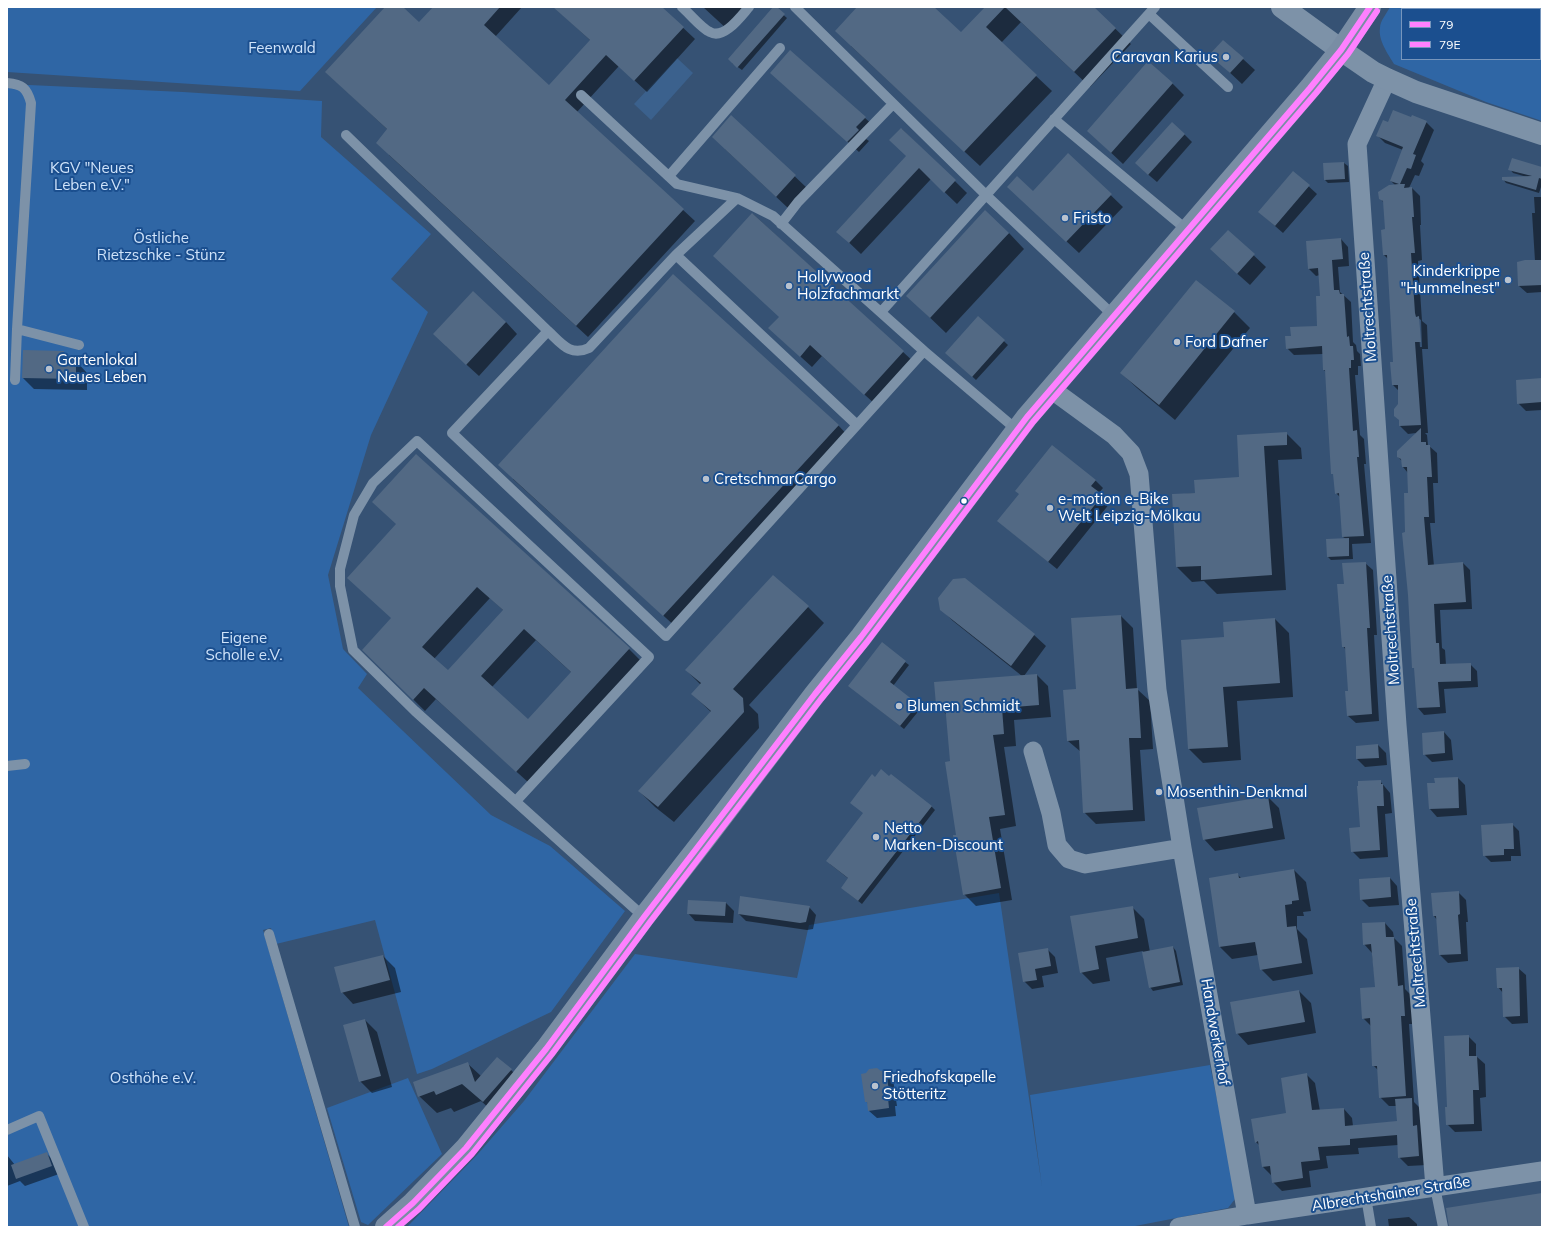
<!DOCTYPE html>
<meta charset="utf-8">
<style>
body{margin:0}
#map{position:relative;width:1549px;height:1234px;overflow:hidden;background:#365274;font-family:Mulish,sans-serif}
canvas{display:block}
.frame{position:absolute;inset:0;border:8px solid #fff;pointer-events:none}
.legend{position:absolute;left:1401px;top:8px;width:140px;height:52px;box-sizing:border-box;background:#1b4f8f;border:1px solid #7695bc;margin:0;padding:5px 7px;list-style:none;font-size:12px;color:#fff}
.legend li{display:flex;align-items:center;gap:8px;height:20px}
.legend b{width:20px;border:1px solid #7695bc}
</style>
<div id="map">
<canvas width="1549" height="1234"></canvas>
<div class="frame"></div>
<ul class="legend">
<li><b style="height:5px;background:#ff80ff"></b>79</li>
<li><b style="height:5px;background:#ff80ff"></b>79E</li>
</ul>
</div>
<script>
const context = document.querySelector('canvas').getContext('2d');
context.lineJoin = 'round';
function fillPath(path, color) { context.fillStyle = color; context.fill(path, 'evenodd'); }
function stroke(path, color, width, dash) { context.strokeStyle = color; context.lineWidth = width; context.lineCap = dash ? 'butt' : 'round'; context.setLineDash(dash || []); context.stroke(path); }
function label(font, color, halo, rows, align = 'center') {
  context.font = font + ' Mulish,sans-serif'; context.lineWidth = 4; context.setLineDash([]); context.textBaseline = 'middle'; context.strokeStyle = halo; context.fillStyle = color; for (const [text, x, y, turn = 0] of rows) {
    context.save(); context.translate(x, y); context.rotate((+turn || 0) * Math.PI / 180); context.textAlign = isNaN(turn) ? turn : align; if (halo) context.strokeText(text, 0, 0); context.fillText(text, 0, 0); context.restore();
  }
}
const green = new Path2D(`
 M7,7H377L300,91L7,72Z
 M1390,7H1542V121L1486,102L1394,64C1388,54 1378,40 1380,28C1380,21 1387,13 1390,7ZM1402,9H1540V59H1402Z
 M7,84L183,92L322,101L321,137L431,234L391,279L428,312L371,435L328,575L343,649L367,674L358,688L491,815L550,846L625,911L551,1012L432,1069L417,1074L375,920L276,944L271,928L263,930L349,1227H7Z
 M999,893L1042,1187L1030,1095L1210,1065L1236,1192L1235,1199L1228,1208L1130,1227H407L477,1155L524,1101L635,954L797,978L809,925Z
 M408,1078L442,1154L368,1225L361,1222L327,1108Z`);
const water = new Path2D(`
 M677,58L693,73L651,120L634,104Z`);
const shadow = new Path2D(`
 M386,7H402L419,23L434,7H522L495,37L549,86L591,41L554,7H661L695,39L647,92L619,66L577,112L695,221L588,337L389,155L388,130L326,72Z
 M703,7H749L728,30Z
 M774,7L787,18L742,70L732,63Z
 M859,7H933L961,34L986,7H1093L1131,44L1090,87L1021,22L1001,43L1052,91L980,166L851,46Z
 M1211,55L1243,59L1255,70L1242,84Z
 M782,83L865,118L876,128L866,139L869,141L859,152Z
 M1172,83L1184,95L1123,164L1088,131Z
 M731,116L807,188L788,208L725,149Z
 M1411,119L1426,122L1434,130L1421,161L1424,164L1419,176L1415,175L1409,188H1412L1420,196L1421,225H1420L1422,260L1418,261L1422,321L1427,325L1428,349H1422L1428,433H1425L1427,435L1428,445L1437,453L1438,483H1433L1435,523H1430L1434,566L1463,563L1470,570L1472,609L1440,610L1442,648L1445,650L1446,665L1470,664L1477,671L1478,687L1444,689L1446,713L1424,715L1418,708L1415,669L1413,667L1406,533L1409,494L1408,473L1403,467L1402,461L1398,457L1416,433L1408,434L1400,426L1399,391L1393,385L1394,363L1388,259L1384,255L1386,230L1384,203L1380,198L1396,186L1391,181L1403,150L1385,143L1377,135L1389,123ZM1418,318L1421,320L1422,347H1420Z
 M902,129L967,193L957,204L931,179L861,254L838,232L907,157Z
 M1184,134L1192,142L1157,182L1144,171Z
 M1069,155L1123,207L1079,253L1020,198L1033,193Z
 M1344,163L1348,166L1349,182L1328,183L1325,180Z
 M1542,168V184L1539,193L1506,183L1503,179L1527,177L1513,173L1510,169Z
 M1293,172L1317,194L1283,233L1259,212Z
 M1534,197H1542V292L1527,293L1519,286L1535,261L1532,213H1535Z
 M753,214L915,363L876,405L822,356L812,367L781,339L780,317Z
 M1228,231L1266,267L1250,285L1223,261Z
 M1009,233L1024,249L946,333L923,311Z
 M1341,239L1348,247L1349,266L1338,267L1340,292L1351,302L1353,342L1356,345L1357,351L1360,354L1361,366H1358V375H1355L1360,435L1364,439L1366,464H1364L1371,543L1352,544L1353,559L1331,560L1328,557L1346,539L1343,537L1341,498L1336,493L1334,475L1332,473L1326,372L1324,370L1323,354L1294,355L1287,348L1292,337L1318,327L1321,297L1320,275L1316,276L1308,268Z
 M1234,312L1250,328L1175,420L1137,388L1121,373Z
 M978,317L1008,345L976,380L950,356Z
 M506,322L517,334L479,376L446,346Z
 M63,352L72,361H76L87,373V390L34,389L23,378Z
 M1542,379V410L1526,411L1518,403Z
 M838,425L851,439L677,628L513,479Z
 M1286,433L1301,448L1302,459L1278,460L1286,590L1217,594L1204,581L1192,582L1177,567L1173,495L1196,493L1240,478L1238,436Z
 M1095,480L1103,488L1099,493L1110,503L1057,569L998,521Z
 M397,525L629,649L641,661L529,783L436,699L425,711L363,650L392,619ZM490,598L504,611L448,671L434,659ZM536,640L572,673L528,721L492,687Z
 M1365,563L1373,570L1377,635H1374L1379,721L1356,723L1348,716L1349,692L1346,650L1343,646L1345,585Z
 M773,576L808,607L824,623L749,705L758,714L759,728L674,822L655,807L639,791L711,712L692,694L701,685L686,670Z
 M941,609L1034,635L1046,646L1024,676L1037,675L1048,686L1051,717L1014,720L1016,746L1004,747L1016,826L1000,829L1012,900L976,906L964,894L957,835L947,715L937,705L1022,676L953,621Z
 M1121,616L1133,628L1137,689L1150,701L1153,749L1140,750L1145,821L1096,824L1084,812L1081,752L1068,741L1077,690Z
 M1275,619L1289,633L1293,697L1237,701L1241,760L1203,763L1189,749L1225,638Z
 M905,662L909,665L893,686L921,708L904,729L853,689Z
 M1444,732L1451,740L1453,760L1432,762L1424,754Z
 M1378,745L1386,753L1387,765L1365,767L1357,759Z
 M1458,778L1465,785L1467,815L1437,817L1430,809L1428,784H1436Z
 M1380,781L1390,793L1392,813L1385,814L1388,857L1360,859L1352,851Z
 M1268,797L1279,808L1285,839L1215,851L1204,839Z
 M931,806L935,810L862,904L848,893L849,879L830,864L864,813Z
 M1512,824L1519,831L1521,856H1511V861L1491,862L1484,855Z
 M1294,870L1306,882L1311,911L1303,912L1304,916H1297V929L1307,939L1313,974L1273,981L1261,969L1258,955L1232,959L1220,947L1210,879L1238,875L1242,879Z
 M1390,878L1397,886L1399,905L1369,907L1361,899Z
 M1458,892L1466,900L1468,922H1466L1468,961L1448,963L1440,955L1437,920L1434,916Z
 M688,901L726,903L734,911L733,923L695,921L688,913Z
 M809,907L816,915L813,929L807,930L746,921L739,914Z
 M1132,907L1144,919L1150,952L1173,947L1176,951L1183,985L1153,991L1150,987L1143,951L1106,958L1110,981L1093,984L1081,972L1072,917Z
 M1385,923L1393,932L1394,938L1402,946L1405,989L1411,995L1413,1024H1409L1414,1102L1420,1108L1427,1165L1408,1166L1399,1157L1398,1145L1358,1148L1359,1154L1326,1156L1328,1168L1309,1171L1311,1187L1282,1191L1273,1182L1272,1176L1263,1167L1260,1146L1256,1142L1287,1114L1306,1074L1315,1083L1320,1111L1344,1109L1352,1118L1353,1126L1398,1122L1397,1106H1389L1380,1097L1378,1070L1373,1065L1371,1026L1363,1018L1376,988L1372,953L1364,944Z
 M1047,949L1055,957L1058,973L1042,976L1044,987L1032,989L1024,981Z
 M383,956L395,968L401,992L353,1004L342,992Z
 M1518,968L1526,975L1528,1023L1512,1024L1504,1016L1503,993L1498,987Z
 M1299,991L1311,1003L1316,1033L1248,1045L1237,1033Z
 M365,1020L377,1032L392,1087L372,1093L360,1081Z
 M1468,1036L1476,1044V1056L1485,1064L1486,1097L1480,1098L1482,1131L1455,1132L1447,1124L1448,1108Z
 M467,1063L481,1076L511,1070L528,1087L501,1119L481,1101L454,1112L451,1108L437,1113L419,1096Z
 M885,1071L893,1079L897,1106H895L896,1116L877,1118L869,1111L868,1104L866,1101L880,1072Z
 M46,1153L54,1161L59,1174L25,1186L20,1181L7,1186V1155L15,1165Z
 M1409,1217L1417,1224V1227H1389L1388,1219Z`);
const building = new Path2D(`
 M385,7H403L419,22L433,7H500L484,25L549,85L590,40L553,7H662L684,27L634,81L606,55L565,100L684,209L576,326L376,143L387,129L325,72Z
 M773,7H777L785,14L737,68L728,59Z
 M857,7H934L961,32L985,7H1094L1116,28L1074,72L1005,7L986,27L1037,75L964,152L835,31Z
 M1223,40L1244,58L1230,73L1209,55Z
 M790,50L866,117L856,127L859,130L847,142L770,73Z
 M1148,61L1173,83L1111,153L1087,131Z
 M1393,110L1411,117L1412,115L1427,121L1413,154L1416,155L1411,169L1407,168L1400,184H1405L1404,188L1412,187L1414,217H1412L1415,253H1411L1415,313L1416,317L1419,316L1421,342H1415L1421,425L1399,426V420L1394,416V409L1398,404V385H1392L1390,362H1393L1387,255H1383L1381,230L1385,229L1383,201L1379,199L1378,192L1389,185L1399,184L1390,181L1403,147L1376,136L1383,120L1388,122Z
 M731,115L796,175L776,197L712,137Z
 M1172,122L1185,134L1148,175L1135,163Z
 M901,128L956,180L944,193L919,168L849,243L836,232L906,156L889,140Z
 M1068,153L1112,194L1066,242L1007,187L1017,176L1033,191Z
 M1512,158L1542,167V179L1539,178L1536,190L1502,180V177L1532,176L1508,170Z
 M1344,162L1345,179L1324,180L1323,163Z
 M1293,171L1310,185L1275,226L1258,212Z
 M985,210L1009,233L930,318L906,296Z
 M752,213L904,351L864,395L810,345L800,357L768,328L779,317L713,256Z
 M1228,230L1255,254L1237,274L1210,249Z
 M1341,238L1343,259L1332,260L1334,290H1339L1340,294H1344L1347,337L1349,336L1350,346H1353L1354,360H1351V368H1349L1353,431L1357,430L1359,457H1357L1364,536L1342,537L1339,493L1335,494L1333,474H1331L1325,370H1323L1322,346L1286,349L1285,336H1291L1290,327L1317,326L1316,296H1320L1318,268L1308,269L1306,241Z
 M1525,260H1542V285L1518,286L1517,262Z
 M673,274L839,425L663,616L498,465Z
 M1196,280L1235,311L1159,405L1120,373Z
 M473,291L506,322L466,365L433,334Z
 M978,316L1005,340L972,377L945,353Z
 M23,350L64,351L63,360H76V379L22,378Z
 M1542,378V402L1517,404L1516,380Z
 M1421,428V442H1426V445H1430L1432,477H1427L1429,517H1424L1428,565L1463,562L1466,602L1434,604L1436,643H1439L1440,664L1471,663V681L1438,682L1440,707L1417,708L1414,668H1412L1408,595L1402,533L1405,532L1404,493H1408L1407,467H1402L1401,459L1397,457V451Z
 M1287,432V445L1264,446L1272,575L1201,580V566L1176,567L1172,494L1195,493L1194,480L1239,477L1237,435Z
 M1052,445L1096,480L1091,486L1103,495L1048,562L997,521L1019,494L1015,491Z
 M416,454L630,648L516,772L424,688L413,700L362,650L391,618L347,578L396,524L372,502ZM477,587L503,610L448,670L422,647ZM524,629L571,672L528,719L481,676Z
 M1349,538V556L1327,557L1326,539Z
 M1366,562L1370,628H1367L1372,714L1347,716L1345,691H1348L1345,647H1342L1337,584H1344L1342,563Z
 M773,575L809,606L733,689L743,698L744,712L658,807L638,791L711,711L691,694L701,683L685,670Z
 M965,578L1035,634L1011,666L940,610L938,598L953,579Z
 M1121,615L1126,689L1138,688L1141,738H1129L1133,810L1083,813L1079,740L1067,741L1063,690L1076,689L1071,618Z
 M1275,618L1280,683L1223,687L1228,747L1188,749L1181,640L1224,637L1223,622Z
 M882,642L906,661L890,682L918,704L900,726L848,686Z
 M1037,674L1039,705L1002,708L1004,734L993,735L1005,815L989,817L1001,888L963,895L953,835H956L945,762L950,761L945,704L936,705L934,682Z
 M1444,731L1445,753L1423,755L1422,733Z
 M1378,744L1379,758L1356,759V746Z
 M881,769L889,776L891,774L932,806L858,901L841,888L848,878L826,861L863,813L850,803L872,774L875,777Z
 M1458,777L1459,808L1429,809L1427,783H1435L1434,778Z
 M1381,780V784H1383L1384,806H1377L1380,850L1351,852L1349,828L1360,827L1357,786H1358V781Z
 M1268,796L1273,828L1203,840L1197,808Z
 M1513,823L1514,849H1504V855L1483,856L1481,825Z
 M1294,869L1299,900L1292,901V904L1285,905L1287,927L1296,926L1302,963L1260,970L1255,942L1219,947L1209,878L1238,873L1239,878Z
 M1390,877L1391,897L1360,900L1359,879Z
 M1459,891L1460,914L1458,915L1461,954L1439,955L1436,916H1433L1431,893Z
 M740,896L810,906L806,922L800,923L738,914Z
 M688,900L726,902L725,916L687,914Z
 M1133,906L1138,938L1095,946L1099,969L1080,973L1070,916Z
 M1385,922L1386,937H1394L1398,986L1403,985L1405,1016H1401L1406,1096L1379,1098L1377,1066H1372L1370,1018L1362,1019L1360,988L1375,987L1371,944L1363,945L1362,923Z
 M1173,946L1180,982L1149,988L1142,952Z
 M1048,948L1051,966L1035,969L1037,980L1023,982L1018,953Z
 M383,955L390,980L341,993L334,967Z
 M1519,967L1520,1016L1503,1017L1502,988H1497L1496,968Z
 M1299,990L1305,1022L1236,1034L1230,1002Z
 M365,1019L381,1076L359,1082L343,1025Z
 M1469,1035V1056H1477L1479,1090H1473L1474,1124L1446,1125L1445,1107H1447L1444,1036Z
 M497,1057L512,1069L483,1102L462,1084L436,1095L434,1091L418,1097L413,1082L468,1062L475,1082Z
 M877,1068L881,1071L886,1070L890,1098H888L889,1108L868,1111L867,1102H865L861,1074L866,1073L869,1069Z
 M1307,1073L1312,1110L1344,1108L1345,1126L1397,1121L1395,1099L1412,1098L1413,1126L1417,1125L1419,1156L1398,1158L1397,1135L1350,1139V1145L1318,1147L1320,1160L1301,1162L1303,1178L1272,1183L1270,1166L1262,1167L1258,1141L1255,1143L1251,1119L1286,1113L1281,1078Z
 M47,1152L52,1166L16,1179L11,1165Z
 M1542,1193V1227H1449L1446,1208Z`);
const service = new Path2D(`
 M682,7C689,13 702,29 710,32C724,40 741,16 749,7
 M795,7L986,195L1114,316
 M1149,14L1228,87
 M7,83C22,84 27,88 31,103L17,329L15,380
 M581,95L677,184L737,198
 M1054,119L1187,230
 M346,135L548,331
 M669,176L780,48
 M781,224L798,202L893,104
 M676,255L589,348C570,357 561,343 548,331L452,433L666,636L924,351
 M881,312L1155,7
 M17,329L79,345
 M857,425L676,255L737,198L773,216L924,351L1017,430
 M7,766L25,764
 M516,801L649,657L417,441L373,483L354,515L340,569V586L353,650L415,711L644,917
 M269,934L355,1227
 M7,1130L39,1116L84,1227
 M1435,1187L1443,1227
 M1366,1197L1371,1227`);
const minor = new Path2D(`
 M1387,79L1357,144L1397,725L1435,1187
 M1051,389L1114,435L1131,453L1139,474L1157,690L1182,848L1247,1215
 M1033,751L1051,813L1057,845L1069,859L1085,864L1182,848
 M1179,1227L1247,1215L1542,1171`);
const tertiary = new Path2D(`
 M1282,7L1341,50L1373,72L1387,79L1416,92L1542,134`);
const secondary = new Path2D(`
 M386,1227L413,1203L466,1148L546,1049L644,917L707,836L815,694L861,637L1027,417L1310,88L1341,50L1370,7`);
const bus1 = new Path2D(`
 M386,1227L413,1203L466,1148L546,1049L644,917L815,694L861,637L1027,417L1310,88L1341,50L1370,7`);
const bus2 = new Path2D(`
 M398,1227L419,1209L472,1154L552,1054L650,922L821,699L867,642L1033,422L1316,93L1348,54L1377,11`);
const markers = [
 [1226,57,4,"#b9c2ce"],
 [1065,218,4,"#b9c2ce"],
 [1508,280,4,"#b9c2ce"],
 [789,286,4,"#b9c2ce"],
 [1177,342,4,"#b9c2ce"],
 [49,369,4,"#b9c2ce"],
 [706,479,4,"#b9c2ce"],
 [964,501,3.5,"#fff"],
 [1050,508,4,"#b9c2ce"],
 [899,706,4,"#b9c2ce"],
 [1159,792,4,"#b9c2ce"],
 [876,837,4,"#b9c2ce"],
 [875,1086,4,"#b9c2ce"]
];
const parkNames = [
 ["Feenwald",282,48],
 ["KGV \"Neues",92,168],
 ["Leben e.V.\"",92,185],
 ["Östliche",161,238],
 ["Rietzschke - Stünz",161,255],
 ["Eigene",244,638],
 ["Scholle e.V.",244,655],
 ["Osthöhe e.V.",153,1078]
];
const poiNames = [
 ["Caravan Karius",1218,57,"right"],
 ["Fristo",1073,218],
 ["Kinderkrippe",1500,271,"right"],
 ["\"Hummelnest\"",1500,288,"right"],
 ["Hollywood",797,277],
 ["Holzfachmarkt",797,294],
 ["Ford Dafner",1185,342],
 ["Gartenlokal",57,360],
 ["Neues Leben",57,377],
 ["CretschmarCargo",714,479],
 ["e-motion e-Bike",1058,499],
 ["Welt Leipzig-Mölkau",1058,516],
 ["Blumen Schmidt",907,706],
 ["Mosenthin-Denkmal",1167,792],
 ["Netto",884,828],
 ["Marken-Discount",884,845],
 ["Friedhofskapelle",883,1077],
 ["Stötteritz",883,1094]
];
const streetNames = [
 ["Moltrechtstraße",1368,307,-94],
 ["Moltrechtstraße",1391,630,-94],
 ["Moltrechtstraße",1416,953,-95],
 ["Handwerkerhof",1215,1032,80],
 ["Albrechtshainer Straße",1391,1194,-9]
];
fillPath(green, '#2f66a5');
fillPath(water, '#3b618d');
fillPath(shadow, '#0007');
fillPath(building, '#526984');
stroke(service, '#7d92a8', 10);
stroke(minor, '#7d92a8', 19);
stroke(tertiary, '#7d92a8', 22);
stroke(secondary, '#798da4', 22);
stroke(bus1, '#ff80ff', 6);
stroke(bus2, '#ff80ff', 6);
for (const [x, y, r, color] of markers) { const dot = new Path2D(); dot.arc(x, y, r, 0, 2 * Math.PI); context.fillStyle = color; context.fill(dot); stroke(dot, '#1b4f8f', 1.5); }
label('15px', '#cfe3fa', '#1b4f8f', parkNames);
label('15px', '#fff', '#1b4f8f', poiNames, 'left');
label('15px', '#fff', '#1b4f8f', streetNames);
</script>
